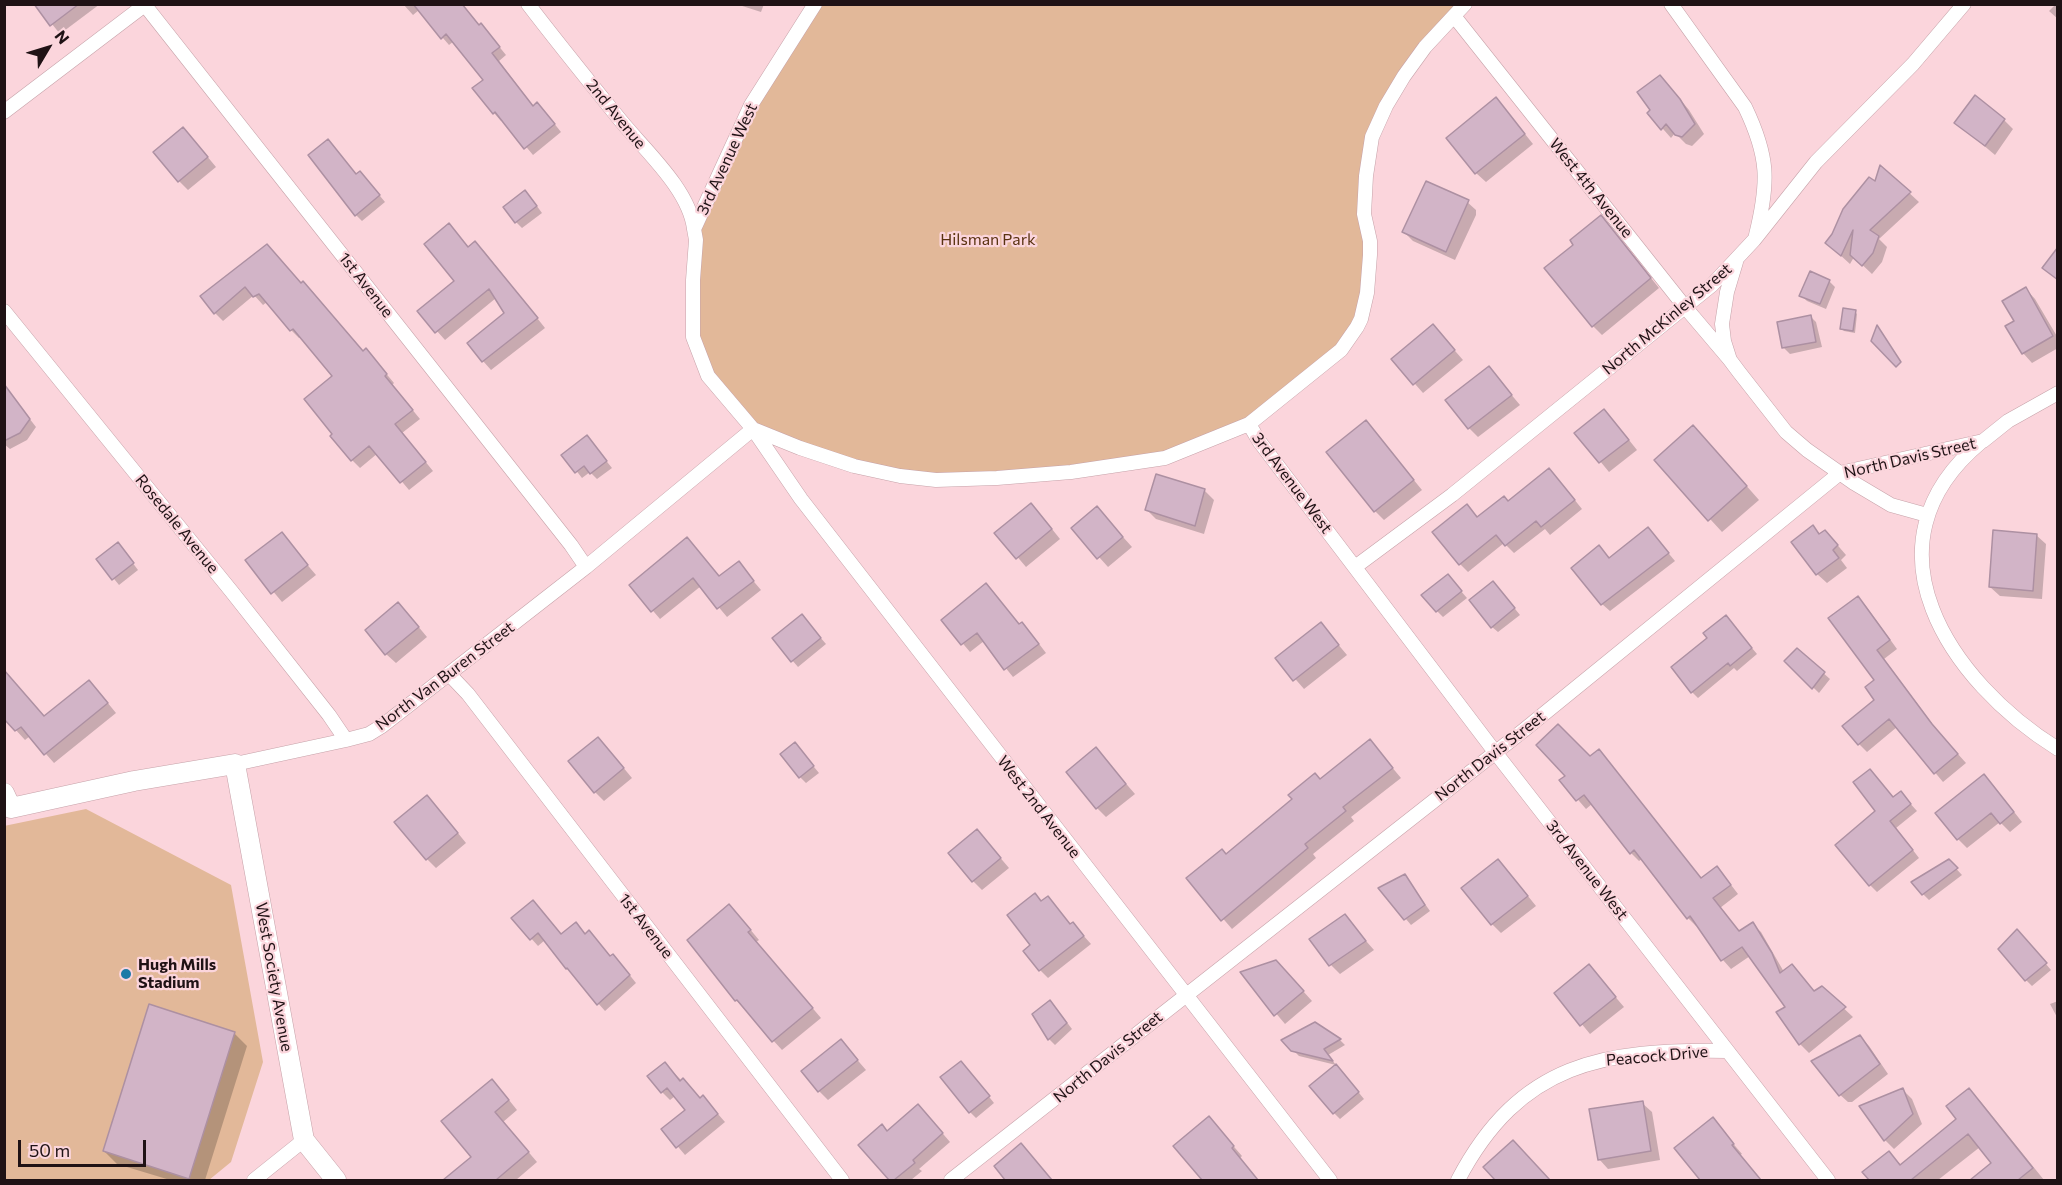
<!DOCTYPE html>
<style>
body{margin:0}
#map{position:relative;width:2062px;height:1185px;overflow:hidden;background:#fbd5dc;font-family:Commissioner,sans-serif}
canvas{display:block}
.frame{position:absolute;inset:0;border:6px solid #1f1215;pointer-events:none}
.north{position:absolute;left:18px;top:18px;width:60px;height:60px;-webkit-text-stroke:4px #fbd5dc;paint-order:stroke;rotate:52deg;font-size:16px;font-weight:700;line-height:24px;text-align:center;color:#1f1215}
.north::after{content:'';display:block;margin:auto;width:21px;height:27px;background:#1f1215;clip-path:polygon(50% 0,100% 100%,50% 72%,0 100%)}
.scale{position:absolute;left:18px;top:1140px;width:128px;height:27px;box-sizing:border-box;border:3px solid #1f1215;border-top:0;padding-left:8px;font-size:18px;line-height:21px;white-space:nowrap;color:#1f1215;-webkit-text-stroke:4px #fbd5dc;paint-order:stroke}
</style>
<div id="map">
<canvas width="2062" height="1185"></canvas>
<div class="frame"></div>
<div class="north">N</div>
<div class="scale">50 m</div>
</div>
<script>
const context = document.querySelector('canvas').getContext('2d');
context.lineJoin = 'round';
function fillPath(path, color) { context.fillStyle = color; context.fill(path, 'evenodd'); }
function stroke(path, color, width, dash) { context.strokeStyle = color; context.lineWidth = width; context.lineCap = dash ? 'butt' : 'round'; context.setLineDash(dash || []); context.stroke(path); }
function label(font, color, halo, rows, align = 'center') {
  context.font = font + ' Commissioner,sans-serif'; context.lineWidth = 4.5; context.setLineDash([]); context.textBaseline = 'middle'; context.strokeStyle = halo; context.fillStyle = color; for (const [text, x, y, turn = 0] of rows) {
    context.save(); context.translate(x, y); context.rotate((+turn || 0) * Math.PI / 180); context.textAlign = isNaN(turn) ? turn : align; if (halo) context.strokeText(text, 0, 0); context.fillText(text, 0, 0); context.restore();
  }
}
const green = new Path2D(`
 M817,5H1461L1369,138L1367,244L1359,315L1339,349L1247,423L1163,456L1070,470L900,474L758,429L709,376L694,337L696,230L752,106Z
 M86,809L231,885L263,1062L231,1162L209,1180H5L4,826Z`);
const shadow = new Path2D(`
 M36,4H100L60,34Z
 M403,4H461L480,26L488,33L506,55L499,61L534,107L545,112L561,132L533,155L503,119L501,121L494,113L485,80L454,41L449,45L419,10L413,15Z
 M736,4H764L761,12Z
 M2056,4H2058V19L2049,11Z
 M1669,86L1689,110L1704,134L1692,146L1686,144L1675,133L1671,138L1649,113Z
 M1505,109L1533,144L1486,182L1476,173Z
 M2004,120L2013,129L1995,155L1956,122Z
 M192,138L216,167L188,190L179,181Z
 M1881,167L1919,202L1879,239L1887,247L1882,262L1872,274L1854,257L1850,264L1827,243L1876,183Z
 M357,176L366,179L385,202L362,221L356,215Z
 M531,198L542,213L522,228L516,222Z
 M1466,201L1476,210V215L1455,260L1413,241L1404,232Z
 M1610,227L1659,288L1602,335L1593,326Z
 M457,234L469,248L475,243L484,251L545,328L491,370L483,361L506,313L496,298L445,340L419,311L456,281Z
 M267,246L301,285L312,291L364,352L374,359L394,383L392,385L420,419L402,433L433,471L409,490L378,453L360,468L352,460L334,376L301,336L299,338L291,330L267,302L263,305L254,295L223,321L215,313Z
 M1829,281L1835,287L1826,309L1807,301L1801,295Z
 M2026,289L2035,299L2058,338V348L2032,363L2023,353L2016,321Z
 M1855,312L1857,314L1855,333L1844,331L1841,328Z
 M1810,316L1816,322L1822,347L1790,354L1784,348L1779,323Z
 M1442,336L1463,360L1423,393L1393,359Z
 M1489,368L1520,405L1478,437L1469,428Z
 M9,392L36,427L27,440L10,449L4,444V395Z
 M1613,420L1637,450L1609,472L1577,433Z
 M1366,422L1422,490L1384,520L1375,511Z
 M587,437L612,468L597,479L590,472L582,478L564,455Z
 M1706,440L1759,500L1722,532L1656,460Z
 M1157,476L1205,491L1214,500L1204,534L1156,519L1147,510Z
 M1557,478L1582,509L1550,535L1545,529L1514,553L1504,543L1468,572L1460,564L1508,503Z
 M1097,508L1132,547L1108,567L1073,528Z
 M1040,514L1060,539L1026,567L997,533Z
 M1813,527L1821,535L1834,541L1846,555L1841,560L1847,568L1827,583L1817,574Z
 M281,534L316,575L282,602L247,560Z
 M2036,535L2046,544L2042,599L2000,596L1990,587Z
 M1655,537L1675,561L1610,611L1602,604Z
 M687,539L720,578L738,563L761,590L727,617L701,586L660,619L631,585Z
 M123,550L138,570L119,585L98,559Z
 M1453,582L1467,598L1443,617L1437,611Z
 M986,585L1020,625L1022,624L1030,632L1046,653L1013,677L984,641L970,652L943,620Z
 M1499,589L1520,615L1498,632L1492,627Z
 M1858,598L1866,606L1897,649L1884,659L1940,734L1966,763L1943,782L1897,727L1867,752L1859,744L1876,700V681Z
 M407,613L427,637L396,663L386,654Z
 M807,622L826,644L798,667L774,639Z
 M1731,623L1757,654L1737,671L1734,668L1698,698L1692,692Z
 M1321,624L1347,655L1304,689L1277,658Z
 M1797,650L1830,679L1819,693L1786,661Z
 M98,691L116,713L54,763L30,736L25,740L4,717L45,718Z
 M1370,741L1401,778L1351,817L1354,821L1313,854L1316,858L1232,929L1188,878L1226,855Z
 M795,744L819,773L806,783L800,777Z
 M607,748L632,778L604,801L595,792Z
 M1096,749L1135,794L1106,817L1097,808Z
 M1599,751L1702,879L1725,877L1738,894L1720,908L1740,933L1752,924L1761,932L1784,972L1814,992L1822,988L1853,1017L1809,1053L1800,1044L1779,1013L1787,1008L1750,956L1731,969L1723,960L1698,925L1696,926L1688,918L1642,859L1639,861L1631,853L1592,804L1586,809L1561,780Z
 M1870,771L1893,798L1907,800L1917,811L1896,828L1919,858L1877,892L1870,885L1877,811Z
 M1993,785L2022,822L2010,832L2000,822L1967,848L1958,839Z
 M436,806L466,843L436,868L427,859Z
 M986,841L1009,868L982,890L973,881Z
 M1949,861L1962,875L1929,900L1923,894Z
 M1507,870L1536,906L1501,933L1492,924Z
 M1405,876L1430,911L1411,925L1380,888Z
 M1048,898L1071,925L1073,924L1091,944L1048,978L1040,970L1032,946L1042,902Z
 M739,916L759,940L756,942L821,1018L782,1050L736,1000Z
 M1344,916L1374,950L1340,974L1331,965Z
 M513,918L562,936L586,935L596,940L611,957L613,956L620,963L636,983L605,1011L567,968L545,940L538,946Z
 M2023,937L2051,970L2032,986L2026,980Z
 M1589,966L1624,1007L1590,1034L1556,993Z
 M1285,971L1312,1001L1285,1024L1242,973Z
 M2058,1001V1019L2050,1004Z
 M1056,1008L1072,1029L1055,1045L1049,1039L1034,1014Z
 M234,1033L247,1046L205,1180H170L117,1164L104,1151Z
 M1860,1037L1869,1046L1888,1074L1852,1102H1848L1838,1093Z
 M1340,1040L1345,1045L1328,1055L1336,1065L1299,1056L1284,1041Z
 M841,1041L866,1070L828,1100L819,1091Z
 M967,1069L994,1103L976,1118L970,1112Z
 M673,1072L700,1099L703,1097L725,1122L685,1155L663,1129L687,1110L675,1096L670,1100L662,1092Z
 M1342,1072L1364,1099L1340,1119L1334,1113Z
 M501,1090L517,1110L503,1122L537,1162L516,1180H446L474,1157Z
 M1903,1090L1912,1099L1922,1124L1894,1149L1885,1140Z
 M1969,1090L1981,1102L2044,1180H1972L1993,1164L1980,1147L1938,1180H1871L1864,1172L1889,1153L1901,1165L1958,1119Z
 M1642,1103L1652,1112L1660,1160L1608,1169L1599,1159Z
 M926,1114L950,1142L919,1169L922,1171L911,1180H891L860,1145Z
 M1209,1118L1242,1156L1240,1158L1258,1180H1204L1175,1146Z
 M1712,1119L1742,1154L1740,1155L1761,1180H1702L1676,1148Z
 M1522,1151L1549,1180H1497L1485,1167Z
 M1031,1155L1052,1180H1007L996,1166Z`);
const building = new Path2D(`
 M34,4H79L50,26Z
 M413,4H462L479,25L481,23L500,47L492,53L533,106L537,102L555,124L524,149L495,112L493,114L472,88L483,80L446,34L441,39Z
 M1660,75L1680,99L1695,124L1682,137L1675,135L1666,124L1661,130L1647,113L1650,110L1637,92Z
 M1975,95L2005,119L1985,146L1954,123Z
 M1496,97L1525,134L1475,174L1446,138Z
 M183,127L208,157L178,182L153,152Z
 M328,139L356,174L360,171L380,195L355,216L308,155Z
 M1880,165L1911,192L1870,230L1879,236L1873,253L1862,266L1850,255L1853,230L1841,256L1825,243L1832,234L1843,209L1869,177L1875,181Z
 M1426,181L1469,200L1446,252L1402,232Z
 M525,190L537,206L515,223L503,207Z
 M1601,215L1651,278L1592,327L1544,268L1573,245L1570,240Z
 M449,223L468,247L475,241L538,318L482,362L467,343L504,313L489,289L435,333L417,311L454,281L424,244Z
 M267,244L301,283L303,281L363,351L366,348L387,374L385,376L413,410L395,424L426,462L400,483L369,446L351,461L330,436L332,434L304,399L332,376L293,329L290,331L259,294L253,297L245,287L214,314L200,296Z
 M2058,247V280L2042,268Z
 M1810,271L1830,280L1820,304L1799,296Z
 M2026,287L2053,336L2022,354L2005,326L2014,321L2002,301Z
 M1843,308L1856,310L1853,331L1840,329Z
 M1811,315L1816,342L1782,348L1777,322Z
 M1433,324L1455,350L1413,385L1391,359Z
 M1877,325L1901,362L1896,367L1871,341Z
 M1489,366L1512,395L1468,429L1445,400Z
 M4,384L30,419L20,433L4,441Z
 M1604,409L1629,440L1599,463L1574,433Z
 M1366,420L1414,480L1374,512L1326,452Z
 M1693,425L1747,486L1708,521L1654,460Z
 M587,435L607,461L590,474L584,466L575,473L561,455Z
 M1549,468L1575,500L1541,527L1536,521L1505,546L1496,535L1459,565L1432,532L1467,504L1477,517L1504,496L1508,501Z
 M1156,474L1205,489L1195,526L1145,510Z
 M1031,503L1052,529L1016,559L994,533Z
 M1097,506L1123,537L1097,559L1071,528Z
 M1813,525L1819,534L1825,530L1838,545L1833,550L1839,558L1816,575L1791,542Z
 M1648,527L1669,553L1601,605L1571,568L1599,545L1609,558Z
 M1993,530L2037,534L2033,591L1989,587Z
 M282,532L308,565L271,594L245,560Z
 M687,537L719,576L739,561L754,581L717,609L693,578L651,612L629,585Z
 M118,542L134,563L112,580L96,559Z
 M1448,574L1462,591L1436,612L1421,595Z
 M1493,581L1515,608L1491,628L1469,600Z
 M986,583L1019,624L1022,622L1039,644L1004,670L977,633L961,645L941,620Z
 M1858,596L1890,640L1877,650L1932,724L1958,754L1934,774L1889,719L1858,745L1842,726L1874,700L1865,687L1874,680L1828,618Z
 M398,602L419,627L385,655L365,630Z
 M802,614L821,638L791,662L772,638Z
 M1726,615L1752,648L1730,666L1728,663L1691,693L1671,667L1707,638L1703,633Z
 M1321,622L1339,645L1293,681L1275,658Z
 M1797,648L1825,672L1812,689L1784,661Z
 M4,670L44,716L89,680L108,703L44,755L21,727L15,731L4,719Z
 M1558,724L1590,756L1599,749L1701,878L1717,866L1731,885L1713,898L1739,931L1753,922L1772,953L1780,973L1792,964L1814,991L1822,986L1846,1007L1799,1045L1776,1012L1785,1007L1742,947L1721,961L1690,916L1687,919L1634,850L1630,854L1584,795L1576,801L1559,780L1565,776L1536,745Z
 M598,737L624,768L594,793L568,761Z
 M1370,739L1393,768L1343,807L1346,811L1305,844L1308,848L1221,921L1186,878L1222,849L1226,854L1292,799L1288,795L1315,773L1320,779Z
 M795,742L814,766L799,778L780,754Z
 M1096,747L1126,784L1096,809L1066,772Z
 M1870,769L1893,797L1901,791L1911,804L1890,821L1913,850L1869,886L1835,845L1875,811L1853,782Z
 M1984,774L2014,812L2000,824L1991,813L1957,840L1935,813Z
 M427,795L458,833L426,860L394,822Z
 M977,829L1001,858L972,882L948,853Z
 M1498,859L1528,896L1491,925L1461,888Z
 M1949,859L1958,868L1922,895L1911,882Z
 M1405,874L1425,905L1404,920L1378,888Z
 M1035,893L1041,901L1048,896L1070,924L1073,922L1084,936L1039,971L1023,951L1030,945L1007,915Z
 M533,900L561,934L576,922L585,934L589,930L610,956L613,954L630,975L597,1005L567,968L566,969L538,933L530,940L511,918Z
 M729,904L751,930L748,932L813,1008L772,1042L737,1000L735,1001L687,940Z
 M1345,914L1366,941L1329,966L1309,939Z
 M2017,929L2047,963L2025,981L1998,949Z
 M1276,960L1304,991L1274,1016L1240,972Z
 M1589,964L1616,997L1580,1026L1554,993Z
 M1050,1000L1067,1023L1048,1040L1032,1014Z
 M149,1004L235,1032L189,1179L103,1151Z
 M1315,1022L1341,1039L1324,1049L1333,1061L1291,1051L1281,1040Z
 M1860,1035L1880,1064L1839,1096L1811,1061Z
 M841,1039L858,1060L818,1092L801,1071Z
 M961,1061L990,1096L969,1113L940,1077Z
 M665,1062L680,1081L683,1078L700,1098L703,1095L718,1114L676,1148L661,1129L685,1110L667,1088L661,1093L647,1076Z
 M1336,1064L1359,1092L1333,1114L1309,1086Z
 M492,1079L509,1100L495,1112L529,1152L496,1180H443L471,1157L441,1121Z
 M1903,1088L1913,1114L1884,1141L1859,1106Z
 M1969,1088L2033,1168L2018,1180H1970L1991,1163L1968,1134L1911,1180H1869L1862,1172L1889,1151L1900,1165L1956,1119L1946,1106Z
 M1643,1101L1651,1151L1598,1160L1589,1109Z
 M918,1104L943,1133L913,1160L915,1163L894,1180H889L858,1145L882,1124L887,1131Z
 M1209,1116L1234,1146L1232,1148L1258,1180H1202L1173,1146Z
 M1713,1117L1734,1144L1732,1145L1761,1180H1700L1674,1148Z
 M1513,1140L1550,1180H1495L1483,1167Z
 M1021,1143L1052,1180H1005L994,1166Z`);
const street = new Path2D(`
 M144,4L571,545L586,567
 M528,4C557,42 587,79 617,116C642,148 689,188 694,229
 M815,4L751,105L694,229L696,240L693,280V337L708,376L753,429L800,448L854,466L900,476L936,480L997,478L1071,472L1165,458L1249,424L1341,350L1357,327L1361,319L1367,293L1370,255V241L1364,214L1366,176L1372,137L1386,106L1404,76L1425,47L1465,4
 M1671,4L1745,107C1769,157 1769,182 1756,235
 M1454,16L1685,307L1730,360
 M4,112L146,4
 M1736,262L1727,292L1722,324L1724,341L1730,360L1739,372L1786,432L1807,450L1854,483L1891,505L1927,515
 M4,311L232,592L329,715L346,740
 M1249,424L1259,441L1495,752L1828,1180
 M1981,442C1857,545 1950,682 2058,749
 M1355,567L1452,495L1712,285L1754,240L1816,162L1913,64L1964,4
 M449,674L468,694L842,1180
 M235,764L346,740L369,734L382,726L586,567L753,429L801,499L1330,1180
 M254,1180L304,1140
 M951,1180L1524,730L1840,473L1983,441L2008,421L2058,393
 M1458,1180C1520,1062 1604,1049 1727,1051`);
const secondary = new Path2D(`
 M4,793L11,808L134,781L235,764L304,1140L336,1180`);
const markers = [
 [126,974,6,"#1d7aa7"]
];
const streetNames = [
 ["2nd Avenue",616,114,51],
 ["3rd Avenue West",727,159,-65],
 ["West 4th Avenue",1591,188,51],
 ["1st Avenue",366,285,52],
 ["North McKinley Street",1667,319,-40],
 ["North Davis Street",1910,458,-13],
 ["3rd Avenue West",1292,483,53],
 ["Rosedale Avenue",177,524,51],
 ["North Van Buren Street",445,676,-37],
 ["North Davis Street",1490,756,-38],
 ["West 2nd Avenue",1039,807,52],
 ["3rd Avenue West",1587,870,52],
 ["1st Avenue",646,926,52],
 ["West Society Avenue",274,977,80],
 ["Peacock Drive",1657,1056,-5],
 ["North Davis Street",1108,1057,-39]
];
const parkNames = [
 ["Hilsman Park",988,240]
];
const poiNames = [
 ["Hugh Mills",138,965],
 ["Stadium",138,983]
];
fillPath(green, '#e2b899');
fillPath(shadow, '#0003');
fillPath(building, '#d2b4c7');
stroke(building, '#ad90a2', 1.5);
stroke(street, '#c6a2a9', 15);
stroke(secondary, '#c6a2a9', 21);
stroke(street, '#fff', 14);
stroke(secondary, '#fff', 20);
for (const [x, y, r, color] of markers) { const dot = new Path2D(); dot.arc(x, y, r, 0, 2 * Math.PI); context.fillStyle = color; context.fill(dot); stroke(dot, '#fbd5dc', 2); }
label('16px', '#1f1215', '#fbd5dc', streetNames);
label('16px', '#593210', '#fbd5dc', parkNames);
label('bold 16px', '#1f1215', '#fbd5dc', poiNames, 'left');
</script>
